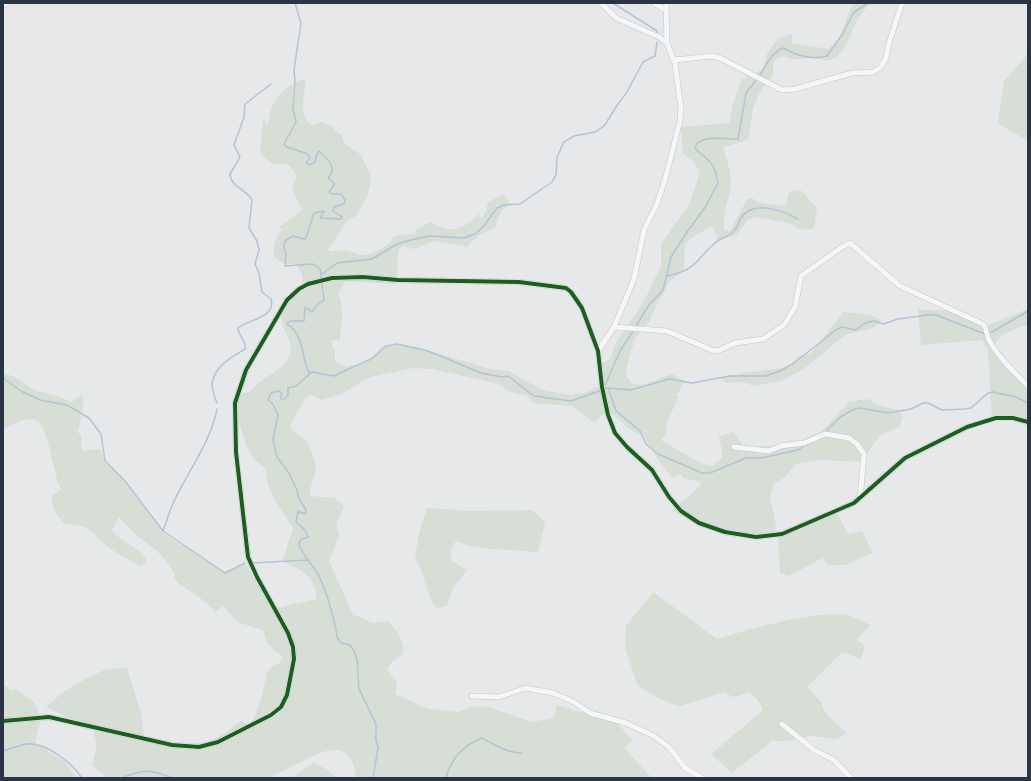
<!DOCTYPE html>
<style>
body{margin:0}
#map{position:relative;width:1031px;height:781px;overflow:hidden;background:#e6e8ea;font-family:Karla,sans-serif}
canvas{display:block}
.frame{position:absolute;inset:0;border:4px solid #2b3445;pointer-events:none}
</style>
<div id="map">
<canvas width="1031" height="781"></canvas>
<div class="frame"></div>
</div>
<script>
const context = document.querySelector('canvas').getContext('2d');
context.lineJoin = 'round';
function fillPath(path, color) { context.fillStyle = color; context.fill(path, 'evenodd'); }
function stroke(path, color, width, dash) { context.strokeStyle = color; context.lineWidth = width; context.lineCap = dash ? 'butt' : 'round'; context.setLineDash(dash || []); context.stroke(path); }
const green = new Path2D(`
 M853,3H872C851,17 852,48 835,58C826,63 817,58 808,58C803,58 797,60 792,59C784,57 781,54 773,62V76C753,95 752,114 748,140L723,147C726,158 731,171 731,181C731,195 720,220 725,231L731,230L747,199L752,198L759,203L785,206L789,193L795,190L802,191L817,208L814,228L808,230L799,229L792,224L757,217L748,220L736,235L716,242L717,236L712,226L691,238L685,244L684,270L670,281L654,310L649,322L635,338L627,365L626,375L632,384L642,385L672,374L685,381L676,396H679L667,422L666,434L661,440L700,463L712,466L723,457L719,436L733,432L745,447L792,445L822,431L849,402L868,399L880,406L898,410L903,417L899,427L880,435L861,462L821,460L796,464L784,478L774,484L770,496L776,525L775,532C766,537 757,535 748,535C721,534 693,528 673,509L699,487L701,482L683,478L680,474L674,478C668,475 647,444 644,436C629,432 620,418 606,411L594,423L573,406L533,403L528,396L509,392L499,384L432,369L413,368L370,377L341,394L322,400L311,395L305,399L290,425C292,434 302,435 307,442C311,450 318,466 315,475C312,482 310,487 310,496L334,498L344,506L336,524L339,536L329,561L353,615L361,617L372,623L388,621C397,632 405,640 403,654L392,662L387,669L394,680L397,681L395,694L428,709L459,712L472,707L485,706L532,722L553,718L557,705L587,714L613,718L633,741L624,748L652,778H356C350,717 293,774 264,778H108L92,765L97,744L94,734L97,726L79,723L46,707L63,692L89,677L107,669L127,668L141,714L144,737C182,746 210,751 240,721L248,724L252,722L261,700L267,672L274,665L279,664L283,657C274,650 264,643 264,631L238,622L223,606L214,613V610L199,597L178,583L175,579L174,573L168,563L157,551L135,534L119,517L112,530C121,543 141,547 147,562L141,567C130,560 118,555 108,547C90,532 93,525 65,524C57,516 53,509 51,497L61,489C53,476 49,424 35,420C26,416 12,426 3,429V374C14,374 22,383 31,388C42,394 62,395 70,402L83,394C84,407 81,419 78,432L81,436L82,451L100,449L105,463L119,475L164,534L224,572L246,564L271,609L317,599C315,575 301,570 282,561L293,528L277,504L268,485L266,469L253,458L247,449L235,408L239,394L250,392C260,378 281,372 289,357C297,342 279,330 282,315C286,293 315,292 297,265C292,263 286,265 281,262C269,256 274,238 282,230L279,227L302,210L292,188L297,177C287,158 287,166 271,163L260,153L263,118L268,126C271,100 280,88 304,79L306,81C304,97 298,113 311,125L322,122L332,126L335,131L342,135L344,143L360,154L370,173L371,181L367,197L356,216L348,220L328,250C334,253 340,249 347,250C352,251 357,255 362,255C372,255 390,247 393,237C401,233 407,236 415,233V230L430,222C453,234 460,231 479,214L481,219L486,212L488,202L503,195L509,201L507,206L501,211L495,228L479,235L467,247L433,241L415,249L403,246L398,250L397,276L394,284L346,281L338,293C345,307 341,325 340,341L333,340L331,342L335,351V362L341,365L348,366L366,363L382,347L399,344L417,347L490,369L508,371L542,390L570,395L584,393L599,386L603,363L611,358L614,346L644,301L661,266V244L690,203L700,172L693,161L683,154L681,127L730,123L732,106L742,79L762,70L768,52L777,39L792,34V43L828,49L839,38Z
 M1028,54V141L999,124L998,120L1004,81Z
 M918,309L923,310H946L988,325L1028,309V325C1013,328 1000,334 992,348L1028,388V423L1012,418H992L988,350L982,340L921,345Z
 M844,312L871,315L882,321L873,328L845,335L806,367L782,381L754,386L742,382L726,383L722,378L745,373L789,367L798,356L810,354Z
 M427,508L471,511L533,510L545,523L538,553C511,547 481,553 456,541L450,550L452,561L467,570L453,588L447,606L437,608L431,601L421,570L415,557L419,534Z
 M835,509L848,534L862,531L873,553L845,565H829L822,558L789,576L780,573L778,536Z
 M653,592L717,639C746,630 823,608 850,616C857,619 863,622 870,625L857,640L865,646L861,659L842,652L807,687L822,703L823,709L831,719L847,733L836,739L811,736L786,741H772L732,773L711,754L762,711V707L755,697L749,693L733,697L724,692L681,706L668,703L646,691L637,684L625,647L626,626Z
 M3,684L11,690L16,689L34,702L41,718L35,743L65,762L77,778H3Z
 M313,763L326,769L336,778H292Z`);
const stream = new Path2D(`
 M295,3L301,23L294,70L295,81L293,109L296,122L284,144L287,147L308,154L310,158L306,163L310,165L315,162L317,154L319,151C328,160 338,167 328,178L333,182L334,185L329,192L332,194H341L345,200L344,204L334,207L333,211L342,217L340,219L320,218L324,211L314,213L306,238L304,239L293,236L285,241L284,247L286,253L285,266L313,264L320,269L324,300L317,305L312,312L305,307L304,321H290L287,324C306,336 300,358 310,374
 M613,3L657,31L658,35
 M322,274L337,263L372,259L397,244L411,240L429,236L464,238L475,234L483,227L497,208L504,205L520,204L552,182L556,175L557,157L564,142L574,136L595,132L604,126L618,104L627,92L643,62L655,56L657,42
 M667,276C698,270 696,259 716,242C721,238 727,237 732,233C737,229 738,223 741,218C754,199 783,211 798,219
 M636,326L649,305L663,290L671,257L687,232L704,209L718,183C717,174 714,165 707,159C703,154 698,153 695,148C697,134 727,139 738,139L746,93L760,75L771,57L780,49L783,48C798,56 811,60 827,56L842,35L854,12L868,3
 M3,378L21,391L40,400L67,405L89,418L101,434L105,461L125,481L163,531L225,573L245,563
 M604,388L620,351L634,330
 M608,388L616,411L640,431L646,444L658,454L702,473H710L746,458H761L798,450L807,444
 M217,403C215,398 212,390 212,384C214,366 232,357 245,349C247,341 238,336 238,328C246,320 277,318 271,299L262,292L259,273L255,264L259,250L257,241L249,228L252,200C247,189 231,188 230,174L240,157L234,145L244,117L245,104L271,84
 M824,433L839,418L852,410L860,408L888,413L911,409L923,403H928L942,410L965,409L971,408L988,393L993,392L1016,397L1028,403
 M814,441L821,438
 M163,531C167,520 170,509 175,499C189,470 211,441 217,409
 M252,563L308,560
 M3,751C11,749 19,745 27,744C46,742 72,763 82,778
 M122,778C125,776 142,771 147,771C151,771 169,776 172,778
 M373,778L378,748L376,740V724L359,689L357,659L354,651L350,645L341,643L337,637C335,621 325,584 316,571C310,562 303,555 299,545L300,540L308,537L305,530L296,522L298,511L305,514L306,510L299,499L297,490L289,473L277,457L273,440L278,415L272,403L268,400L271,393L279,391L282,394L280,398L283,400L288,395V388L296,386L312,372L334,376L373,358L386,346L397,344L428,351L481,373L502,377L508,376L534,396L571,401L608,388L631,390L669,379L692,383L730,376H766L780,371L794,363L837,329L842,327L856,330L865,323L874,321L883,324L898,319L928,315H936L985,334L992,332L1028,311
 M446,778C451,759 464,745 482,738C495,745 507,753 522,753`);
const minor = new Path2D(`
 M654,3L666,10
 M666,3L667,43
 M3,5L8,3
 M674,60L712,56L720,58L782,90L795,89L852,73L873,72L881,67L886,58L889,43L902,3
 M614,327L667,331L714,351L720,350L735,343L763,339L784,325L795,307L801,276L842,247L850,243L900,286L983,324C988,330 986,336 990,342C1000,359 1014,372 1028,386
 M598,351L614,327L634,279L644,230L657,204L666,176L680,121L681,108L675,63L667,43L659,37L616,18L601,3
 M734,447L769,451L781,446L804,443L825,434L849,438L857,444L864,454L860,499
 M472,696L499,697L525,688L553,693L574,702L590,713L626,723L654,736L669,747L685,768L702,778
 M3,721L49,717L172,745L199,747L218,742L271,715L281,707L287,695L294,659L293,647L288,633L257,577L248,557L236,452L235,403L246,370L287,300L299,289L308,284L332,278L363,277L398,280L519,282L566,288L571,292L582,308L598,351L602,387L608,415L615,433L627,447L652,470L669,497L681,511L699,523L725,532L756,537L782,534L854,503L905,458L967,427L996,418H1013L1028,422
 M782,724L814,750L834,760L851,778`);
const cycleway = new Path2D(`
 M3,721L49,717L172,745L199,747L218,742L271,715L281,707L287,695L294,659L293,647L288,633L257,577L248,557L236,452L235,403L246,370L287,300L299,289L308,284L332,278L363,277L398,280L519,282L566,288L571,292L582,308L598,351L602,387L608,415L615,433L627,447L652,470L669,497L681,511L699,523L725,532L756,537L782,534L854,503L905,458L967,427L996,418H1013L1028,422`);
fillPath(green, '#d6ded6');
stroke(stream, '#b4c4d5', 1.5);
stroke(minor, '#c4c6c8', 6);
stroke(minor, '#f5f6f7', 5);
stroke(cycleway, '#1b5e20', 4);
</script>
